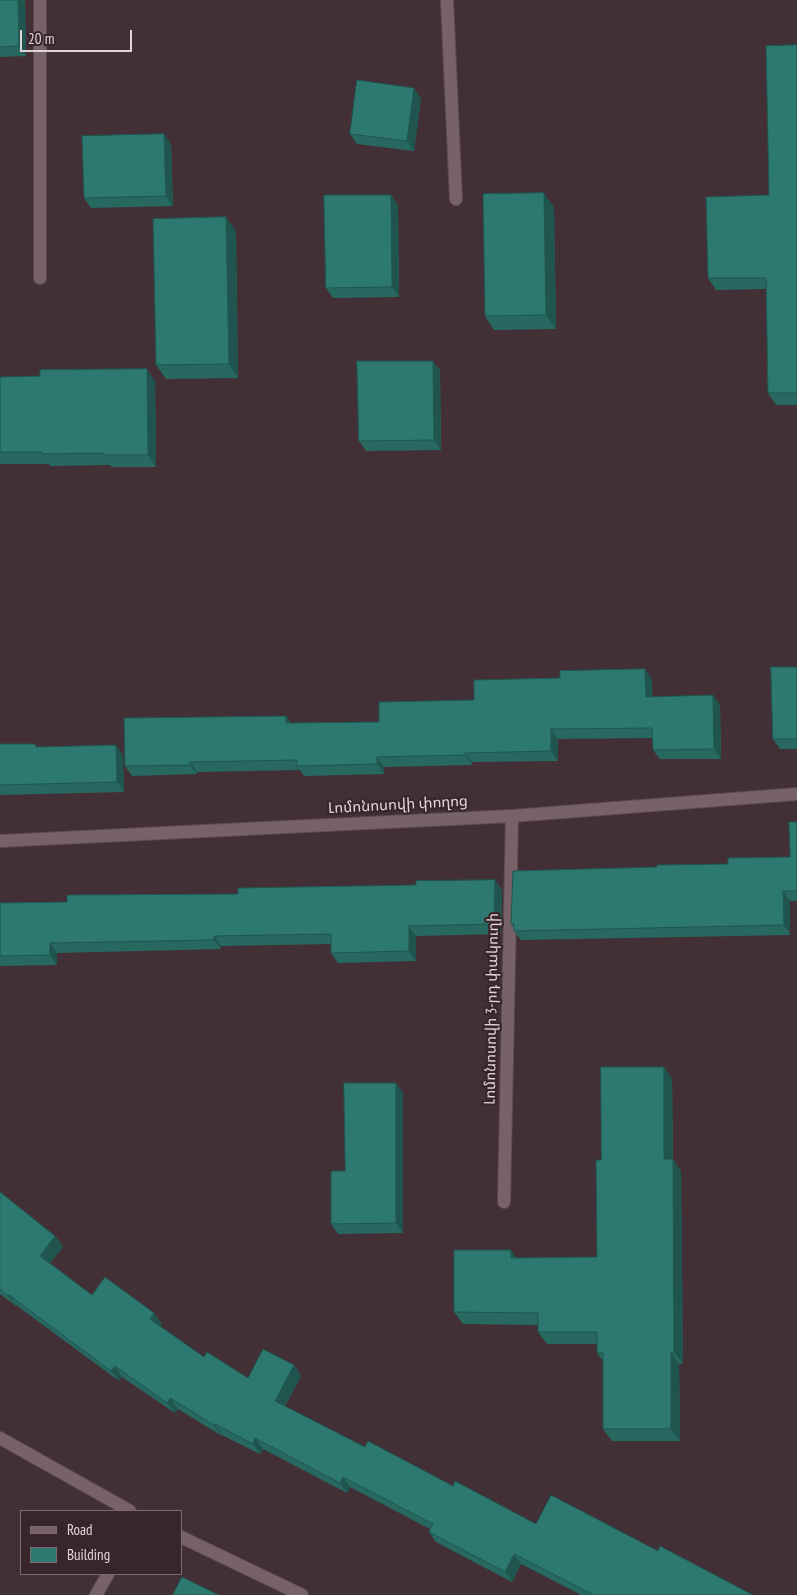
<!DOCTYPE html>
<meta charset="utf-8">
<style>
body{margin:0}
#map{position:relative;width:797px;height:1595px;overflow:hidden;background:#433036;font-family:"PT Sans Narrow",sans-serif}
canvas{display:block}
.legend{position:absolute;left:20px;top:1510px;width:162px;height:65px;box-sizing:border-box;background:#38262c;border:1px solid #7b6c71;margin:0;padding:6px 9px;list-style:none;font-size:15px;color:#e0d4d8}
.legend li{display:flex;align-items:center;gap:10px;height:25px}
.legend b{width:25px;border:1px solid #7b6c71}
.scale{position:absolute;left:20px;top:30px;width:112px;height:22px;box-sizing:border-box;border:2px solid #e0d4d8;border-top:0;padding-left:6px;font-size:15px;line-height:18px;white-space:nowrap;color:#e0d4d8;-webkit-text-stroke:4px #38262c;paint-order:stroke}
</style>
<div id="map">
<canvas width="797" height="1595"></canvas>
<ul class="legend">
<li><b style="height:6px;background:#776269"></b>Road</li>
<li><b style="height:14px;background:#2d7971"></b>Building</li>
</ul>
<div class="scale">20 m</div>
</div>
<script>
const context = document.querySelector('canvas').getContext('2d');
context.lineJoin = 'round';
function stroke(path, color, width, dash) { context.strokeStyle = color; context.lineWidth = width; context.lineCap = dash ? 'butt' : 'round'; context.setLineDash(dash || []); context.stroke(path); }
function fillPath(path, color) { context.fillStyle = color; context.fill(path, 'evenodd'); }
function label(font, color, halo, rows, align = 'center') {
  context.font = font + ' "PT Sans Narrow","Noto Sans Armenian",sans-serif'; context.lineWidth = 4.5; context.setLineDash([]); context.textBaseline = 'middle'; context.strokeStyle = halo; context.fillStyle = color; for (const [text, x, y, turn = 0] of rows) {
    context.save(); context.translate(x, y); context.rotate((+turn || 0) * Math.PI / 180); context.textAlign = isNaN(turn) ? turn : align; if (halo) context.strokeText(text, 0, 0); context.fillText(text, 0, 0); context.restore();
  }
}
const service = new Path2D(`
 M40,0V278
 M447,0L456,199`);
const minor = new Path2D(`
 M0,841L512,816L797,794
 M504,1202L512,816
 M96,1595L108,1574`);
const tertiary = new Path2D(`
 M0,1438L130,1511
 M181,1537L302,1595`);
const wall = new Path2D(`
 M0,0H25L26,56L0,57Z
 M797,45V405H776L768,393L766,289L716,290L708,278L769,195Z
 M421,98L414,151L357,144L350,134Z
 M171,144L173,206L91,208L84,198Z
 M391,195L398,205L399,297L333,298L326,288Z
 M554,207L556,329L494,330L485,316Z
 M236,231L238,378L166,379L156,365Z
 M440,370L441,450L366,451L359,441Z
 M0,377L155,381L156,467H112L110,465L50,466L49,464H0Z
 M797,667V749H780L773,739Z
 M652,679V697L713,695L720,705L721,759H660L653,750V738L558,739V761L472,762V765L384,767V774L304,776L300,770L197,772V774L132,776L125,766L286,716L291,723L379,722L474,700Z
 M0,744L38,747L123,755L124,792L0,795Z
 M797,822V901H790V935L521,940L514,931V929L511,924L657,867L728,864L790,857Z
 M495,880L502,890L501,934L416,936V961L338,963L331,953V944L221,946V949L57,953V965L0,966V903L67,902L238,894L416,885Z
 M664,1067L672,1079L673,1159L681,1171L683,1364H679L680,1441H612L603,1429V1361L597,1353V1344H547L538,1332V1325L463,1324L454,1312L511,1250L516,1258L597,1257L601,1160Z
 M396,1083L403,1093V1233L338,1234L331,1224L345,1171Z
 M0,1192L55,1236L63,1247L50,1263L92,1295L154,1313L162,1324L160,1326L204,1357L248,1378L294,1365L301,1376L285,1406L365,1447L536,1524L658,1551L753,1595H581L521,1564L512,1582L436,1542L429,1532L430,1529L350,1487L347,1493L263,1449L260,1454L222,1435V1436L178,1409L175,1413L122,1377L119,1381L16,1305V1306L0,1294Z`);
const shadedWall = new Path2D(`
 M18,0H25L26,56L19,46Z
 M414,88L421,98L414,151L407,141Z
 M164,134L171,144L173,206L166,196Z
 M544,193L554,207L556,329L546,315Z
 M391,195L398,205L399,297L392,287Z
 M226,217L236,231L238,378L229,364Z
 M433,361L440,370L441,450L434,440Z
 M147,369L155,381L156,467L148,455Z
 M645,669L652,679L653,707L646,697Z
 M713,695L720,705L721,759L714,749Z
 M286,716L293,726L286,723Z
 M551,729L558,739V761L551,751Z
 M116,745L123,755L124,792L117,782Z
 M465,753L472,762V765L465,755Z
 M377,757L384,767V774L377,764Z
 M190,762L197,772V774L190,765Z
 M495,880L502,890L501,934L494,924Z
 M783,891L790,901V935L784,925Z
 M409,926L416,936V961L409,951Z
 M214,936L221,946V949L214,940Z
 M50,943L57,953V965L50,955Z
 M664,1067L672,1079L673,1171L664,1159Z
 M396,1083L403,1093V1233L396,1223Z
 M673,1159L681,1171L683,1364L674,1352Z
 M55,1236L63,1247L47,1266L40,1256Z
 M511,1250L519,1262L511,1258Z
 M9,1295L16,1305V1306L8,1296Z
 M154,1313L162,1324L157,1329L150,1319Z
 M671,1352L679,1364L680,1441L671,1429Z
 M294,1365L301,1376L282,1411L275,1401Z
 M115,1366L122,1377L119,1381L111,1371Z
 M170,1398L178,1409L175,1413L167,1403Z
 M215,1424L222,1435V1436L214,1425Z
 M255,1438L263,1449L260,1454L253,1444Z
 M343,1477L350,1487L347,1493L340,1483Z
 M514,1554L521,1564L512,1582L505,1572Z`);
const building = new Path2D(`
 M0,0H18L19,46L0,47Z
 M797,45V393H768L766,278H708L706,197L769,195L766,46Z
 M357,80L414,88L407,141L350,134Z
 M164,134L166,196L84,198L82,136Z
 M544,193L546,315L485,316L483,194Z
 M324,195H391L392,287L326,288Z
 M226,217L229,364L156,365L153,219Z
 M357,361H433L434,440L359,441Z
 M147,369L148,455H104V453L42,454V452H0V377L40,376V370Z
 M771,667H797V739H773Z
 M645,669L646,697L713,695L714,749L653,750L652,728L551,729V751L465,753V755L377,757V764L297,766V760L190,762V765L125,766L124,718L286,716V723L379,722V702L474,700V680L560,678V671Z
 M0,744H35L36,747L116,745L117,782L0,785Z
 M789,822H797V891H783L784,925L514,931V924H511L513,871L657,867V865L728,864V858L790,857Z
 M495,880L494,924L409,926V951L331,953V934L214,936V940L50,943V955L0,956V903L67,902V895L238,894V888L416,885V881Z
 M601,1067H664V1159H673L674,1352H671V1429H603V1353H597V1332H538V1313L454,1312V1250H511V1258L597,1257L596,1160H601Z
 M344,1083H396V1223L331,1224V1171H345Z
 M0,1192L55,1236L40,1256L92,1295L105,1277L154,1313L150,1319L204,1357L207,1352L248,1378L263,1349L294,1365L275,1401L365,1447L368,1441L453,1486L455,1481L536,1524L551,1495L658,1551L660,1546L753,1595H594L514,1554L505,1572L429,1532L433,1524L343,1477L340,1483L255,1438L253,1444L215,1424L214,1425L170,1398L167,1403L115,1366L111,1371L9,1295L8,1296L0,1289Z
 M182,1577L219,1595H173Z`);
const streetNames = [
 ["Լոմոնոսովի փողոց",398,805,-3],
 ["Լոմոնոսովի 3-րդ փակուղի",492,1009,-89]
];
stroke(service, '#5c4d52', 14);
stroke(minor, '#5c4d52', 14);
stroke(tertiary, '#5c4d52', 14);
stroke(service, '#776269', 12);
stroke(minor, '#776269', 12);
stroke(tertiary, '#776269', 12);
fillPath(wall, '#276861');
fillPath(shadedWall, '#20554f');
fillPath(building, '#2d7971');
stroke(building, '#20554f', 1);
label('15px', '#e0d4d8', '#38262c', streetNames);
</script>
